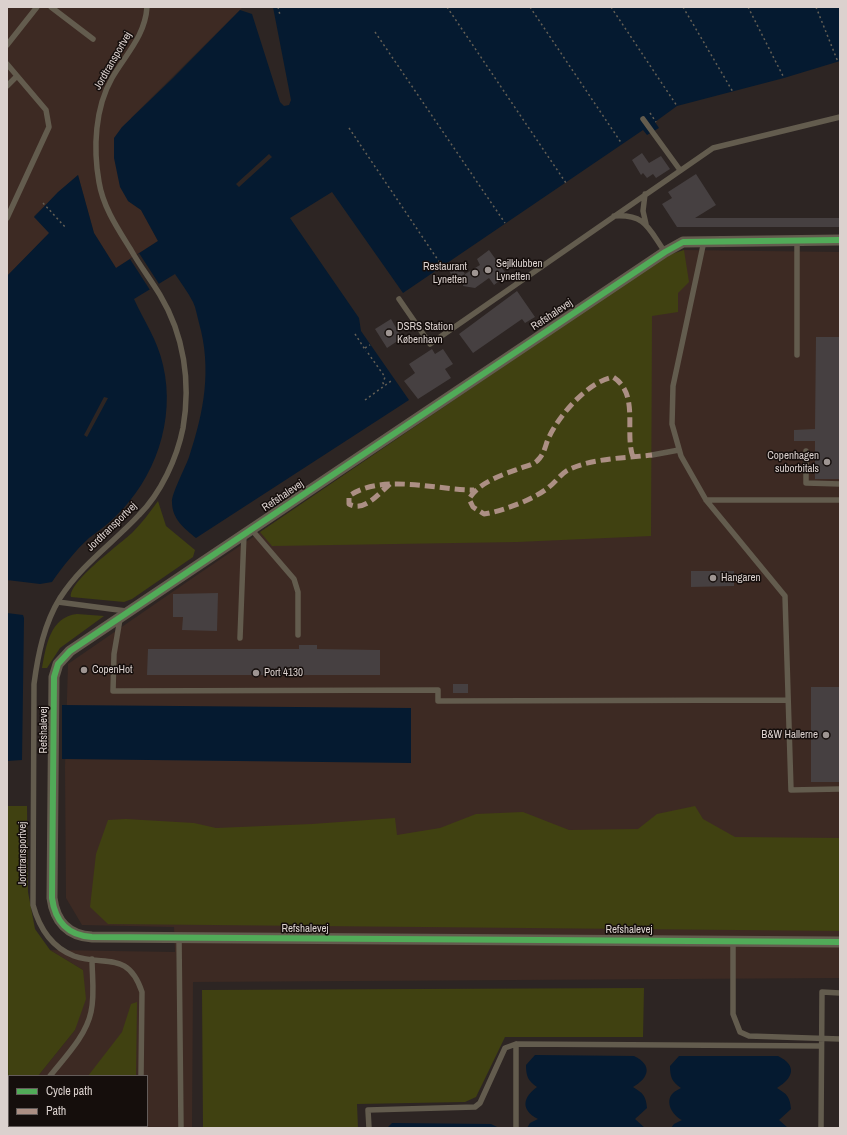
<!DOCTYPE html>
<meta charset="utf-8">
<style>
body{margin:0}
#map{position:relative;width:847px;height:1135px;overflow:hidden;background:#2d2523;font-family:"Archivo Narrow",sans-serif}
canvas{display:block}
.frame{position:absolute;inset:0;border:8px solid #dbd1ce;pointer-events:none}
.legend{position:absolute;left:8px;top:1075px;width:140px;height:52px;box-sizing:border-box;background:#150e0c;border:1px solid #645c5a;margin:0;padding:5px 7px;list-style:none;font-size:12px;color:#dbd1ce}
.legend li{display:flex;align-items:center;gap:8px;height:20px}
.legend b{width:20px;border:1px solid #645c5a}
</style>
<div id="map">
<canvas width="847" height="1135"></canvas>
<div class="frame"></div>
<ul class="legend">
<li><b style="height:5px;background:#51ab58"></b>Cycle path</li>
<li><b style="height:5px;background:#ac8f84"></b>Path</li>
</ul>
</div>
<script>
const context = document.querySelector('canvas').getContext('2d');
context.lineJoin = 'round';
function fillPath(path, color) { context.fillStyle = color; context.fill(path, 'evenodd'); }
function stroke(path, color, width, dash) { context.strokeStyle = color; context.lineWidth = width; context.lineCap = dash ? 'butt' : 'round'; context.setLineDash(dash || []); context.stroke(path); }
function label(font, color, halo, rows, align = 'center') {
  context.font = font + ' "Archivo Narrow",sans-serif'; context.lineWidth = 3; context.setLineDash([]); context.textBaseline = 'middle'; context.strokeStyle = halo; context.fillStyle = color; for (const [text, x, y, turn = 0] of rows) {
    context.save(); context.translate(x, y); context.rotate((+turn || 0) * Math.PI / 180); context.textAlign = isNaN(turn) ? turn : align; if (halo) context.strokeText(text, 0, 0); context.fillText(text, 0, 0); context.restore();
  }
}
const built = new Path2D(`
 M7,7H243L131,118L128,201L141,210L158,241L116,268L94,233L78,175L34,216L50,233L7,276Z
 M684,250L840,252V978L193,982L192,1128H7V1115L9,1113V1126H147V1076H38L75,1030L83,970L50,950L175,952L174,927L82,925L66,898L65,767L68,664L197,575L669,255Z`);
const green = new Path2D(`
 M684,250L689,282L678,293V312L652,316L651,536L517,542L272,546L260,532L651,266L669,255Z
 M158,501L166,526L195,550L193,557L132,599L124,602L71,597C68,582 120,544 132,533C142,523 150,512 158,501Z
 M77,614L104,616L60,648L47,668H42C46,646 50,617 77,614Z
 M7,806H27L28,892L35,929L50,950L83,970L86,999L75,1030L38,1076H9V1113L7,1115Z
 M695,806L703,819L735,837L840,838V931L108,924L90,907L96,854L108,820L126,819L194,823L216,828L312,824L395,818L397,835L440,828L476,814L523,812L569,830L638,829L657,814Z
 M644,988L643,1037H505L476,1097L465,1102L357,1104L358,1128H203L202,990Z
 M137,1002L136,1076H88L122,1032L131,1004Z
 M24,1126H135V1128H22Z`);
const water = new Path2D(`
 M273,7H840V61L784,78L677,106L655,122L659,128L647,135L643,130L403,293L332,192L290,218L359,318L361,331L409,400L196,538C184,528 172,519 172,502C171,495 186,466 189,457C204,412 212,369 199,323C197,316 196,308 193,302C188,292 181,283 175,274L134,299C144,321 158,341 163,365C176,420 155,479 115,517C107,525 98,531 89,538C75,551 63,566 52,582L40,584L7,580V276L49,233L34,217L58,192L78,175L94,233L116,268L158,241L141,210L128,201L120,187L114,158V138L122,127L173,78L240,10L252,14L280,102L284,106L289,105L291,100Z
 M7,613L23,615L24,618L22,760L7,761Z
 M62,705L411,708V763L62,759Z
 M535,1055L634,1056C653,1065 649,1078 633,1087C643,1093 646,1096 647,1108L635,1119L645,1128H527L530,1123L538,1119C520,1110 523,1097 537,1087C528,1081 526,1076 526,1065Z
 M679,1056H778C798,1066 793,1078 777,1088C787,1094 790,1097 791,1109L779,1120L788,1128H671L674,1124L682,1120C673,1116 664,1102 673,1093C675,1091 679,1089 681,1088C672,1082 670,1077 670,1066Z
 M392,1123L491,1124L499,1128H387Z`);
const pier = new Path2D(`
 M269,154L272,157L239,187L236,184Z
 M139,253L159,284L150,290L130,259Z
 M104,397L108,398L87,437L84,435Z`);
const building = new Path2D(`
 M642,153L649,163L661,156L670,169L656,178L653,174L647,178L643,173L641,175L632,160Z
 M696,174L716,205L695,218H840V227H677L662,204L672,198L668,192Z
 M489,250L507,275L494,285L489,278L475,288L463,286L465,274L480,265L477,259Z
 M459,265L465,274L455,280L449,271Z
 M517,291L535,317L525,323L522,319L473,353L459,334Z
 M391,319L402,338L387,348L375,329Z
 M816,337H840V479H815V441H794V430L815,429Z
 M432,349L435,354L443,349L453,364L445,369L451,378L418,399L404,381L415,373L409,364Z
 M691,571H734V586L691,587Z
 M218,593L217,631L182,630L183,617H173V594Z
 M299,645H317V649L380,650V675H147L148,649H299Z
 M453,684H468V693H453Z
 M811,687H840V782H811Z`);
const path = new Path2D(`
 M278,7L280,15
 M447,7L566,183
 M530,7L622,144
 M611,7L677,106
 M683,7L733,92
 M748,7L784,78
 M816,7L838,62
 M375,32L505,223
 M650,113L656,122
 M349,128L442,266
 M43,203L66,228
 M355,334L366,351
 M365,348L370,345
 M368,353L385,377L383,383L385,386
 M365,400L391,381`);
const lane = new Path2D(`
 M51,7L93,39
 M7,45L37,7
 M7,64L46,110L49,127L7,218
 M7,86L17,76
 M643,119L680,170
 M645,194L643,211L646,224
 M614,216C646,214 648,228 665,252
 M704,241L673,386L672,424L681,456L706,500L785,596L791,790L840,789
 M399,299L430,344L713,148L840,117
 M797,355V240
 M806,451V483L840,484
 M652,455L679,450
 M706,500H840
 M251,529L294,579L298,592V635
 M58,602L126,611
 M120,619L114,654L113,691L438,690V701L788,700
 M240,638L244,534
 M179,938L181,1128
 M733,941V1014L740,1032L749,1036L840,1039
 M50,1076C65,1057 86,1036 91,1012C95,995 92,976 92,959
 M141,1076L142,992C128,950 105,967 74,956C51,947 39,927 33,905L34,684C38,654 44,624 60,598C81,565 113,543 139,515C161,493 177,458 183,428C191,382 184,335 160,295C151,280 140,266 131,250C118,229 103,207 99,182C93,148 95,108 112,78C126,54 145,36 147,7
 M8,1128L9,1126
 M141,1128V1126
 M369,1128L368,1110L475,1107L480,1103L505,1048L516,1044
 M516,1128V1044L821,1046
 M821,1128L822,992L840,993`);
const street = new Path2D(`
 M840,240L683,242L665,252L70,651L58,664L54,677L52,898C55,921 68,936 92,937L840,942`);
const quiet = new Path2D(`
 M633,457C624,432 640,394 613,377C588,382 560,414 549,437C545,445 545,454 537,461C533,465 526,466 521,468C502,475 479,482 469,499L473,507L484,514C503,511 535,499 549,487C556,482 562,472 570,469C594,458 626,458 652,455
 M390,484C379,493 364,513 349,504V496C383,473 435,490 474,490
 M10,1126L13,1128
 M75,1128L82,1126`);
const cycleway = new Path2D(`
 M840,240L683,242L665,252L70,651L58,664L54,677L52,898C55,921 68,936 92,937L840,942`);
const markers = [
 [488,270,4,"#9e9592"],
 [475,273,4,"#9e9592"],
 [389,333,4,"#9e9592"],
 [827,462,4,"#9e9592"],
 [713,578,4,"#9e9592"],
 [84,670,4,"#9e9592"],
 [256,673,4,"#9e9592"],
 [826,735,4,"#9e9592"]
];
const streetNames = [
 ["Jordtransportvej",113,61,-60],
 ["Refshalevej",552,315,-34],
 ["Refshalevej",283,496,-34],
 ["Jordtransportvej",112,527,-44],
 ["Refshalevej",44,730,-90],
 ["Jordtransportvej",23,854,-90],
 ["Refshalevej",305,929],
 ["Refshalevej",629,930]
];
const poiNames = [
 ["Sejlklubben",496,264],
 ["Lynetten",496,277],
 ["Restaurant",467,267,"right"],
 ["Lynetten",467,280,"right"],
 ["DSRS Station",397,327],
 ["København",397,340],
 ["Copenhagen",819,456,"right"],
 ["suborbitals",819,469,"right"],
 ["Hangaren",721,578],
 ["CopenHot",92,670],
 ["Port 4130",264,673],
 ["B&W Hallerne",818,735,"right"]
];
fillPath(built, '#3d2a23');
fillPath(green, '#404111');
fillPath(water, '#051a30');
fillPath(pier, '#2d2523');
fillPath(building, '#464041');
stroke(path, '#645f55', 1.5, [2, 3]);
stroke(lane, '#635c4e', 5.5);
stroke(street, '#635c4e', 11);
stroke(quiet, '#ac8f84', 5, [10, 5]);
stroke(cycleway, '#51ab58', 6);
for (const [x, y, r, color] of markers) { const dot = new Path2D(); dot.arc(x, y, r, 0, 2 * Math.PI); context.fillStyle = color; context.fill(dot); stroke(dot, '#150e0c', 1.5); }
label('11px', '#dbd1ce', '#150e0c', streetNames);
label('11px', '#dbd1ce', '#150e0c', poiNames, 'left');
</script>
